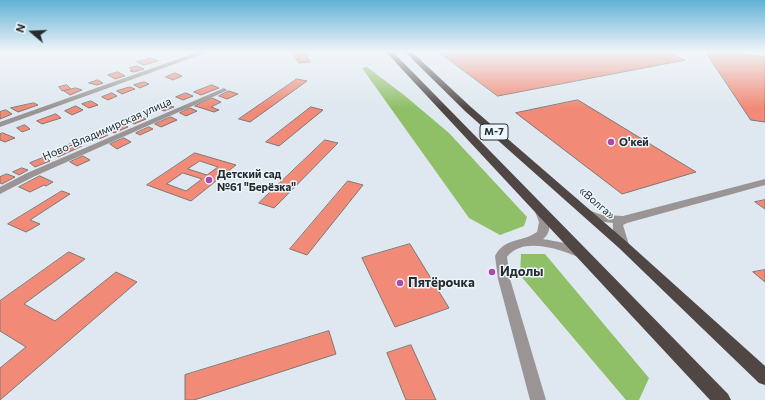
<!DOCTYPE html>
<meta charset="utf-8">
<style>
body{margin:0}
#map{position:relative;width:765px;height:400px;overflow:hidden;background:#dfe8f0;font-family:Commissioner,sans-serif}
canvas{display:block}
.north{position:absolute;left:12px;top:12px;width:40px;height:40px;-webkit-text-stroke:3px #ecf6fd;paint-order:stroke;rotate:289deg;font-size:11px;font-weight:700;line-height:16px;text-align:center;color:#282b2e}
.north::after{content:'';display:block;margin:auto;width:14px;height:18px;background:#282b2e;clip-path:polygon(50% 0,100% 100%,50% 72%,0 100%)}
</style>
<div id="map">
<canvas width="765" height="400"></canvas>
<div class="north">N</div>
</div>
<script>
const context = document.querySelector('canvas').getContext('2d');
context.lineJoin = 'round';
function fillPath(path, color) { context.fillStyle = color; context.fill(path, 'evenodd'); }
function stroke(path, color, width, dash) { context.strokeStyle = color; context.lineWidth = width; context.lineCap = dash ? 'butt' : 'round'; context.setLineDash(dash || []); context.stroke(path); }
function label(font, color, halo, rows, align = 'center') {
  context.font = font + ' Commissioner,sans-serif'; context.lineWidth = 3; context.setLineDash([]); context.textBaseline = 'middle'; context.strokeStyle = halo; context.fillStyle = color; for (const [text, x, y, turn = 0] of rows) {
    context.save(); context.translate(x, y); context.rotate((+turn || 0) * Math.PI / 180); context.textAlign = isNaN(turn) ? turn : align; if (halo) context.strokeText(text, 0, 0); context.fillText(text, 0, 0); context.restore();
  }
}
const forest = new Path2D(`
 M367,67L404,95L449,133L527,217L524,226L500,235L469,218L362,68Z
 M521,254H545L649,378L639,400H626L520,275Z`);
const building = new Path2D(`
 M293,52H305L310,62L299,63Z
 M439,52H667L685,60L498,96Z
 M706,52H726L765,57V122L751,120Z
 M151,58L158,61L144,65L137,62Z
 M137,66L144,69L134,72L130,71L133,70L130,68Z
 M118,72L125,76L115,79L108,75Z
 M175,73L182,76L173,80L166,77Z
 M297,79L307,81L250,122L239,119Z
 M98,80L103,83L97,85L89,83Z
 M144,82L149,84L140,88L134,85Z
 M67,85L71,89L62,91L59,87Z
 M212,85L219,88L201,95L194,92Z
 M130,87L135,89L122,94L117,91Z
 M76,88L82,90L70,95L64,91Z
 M229,91L238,94L227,99L219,96Z
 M112,93L117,96L108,100L102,97Z
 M186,93L193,96L183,100L176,97Z
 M212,98L221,102L211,107L219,110L214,112L195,106Z
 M578,100L696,172L622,194L516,113Z
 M91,101L98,105L89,108L82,104Z
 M34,103L38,105L18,112L11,108Z
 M162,104H167L174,107L164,111L156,107Z
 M76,106L83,110L72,115L65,111Z
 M311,107L323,110L279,146L266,142Z
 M190,108L197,111L186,116L180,113Z
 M6,110L12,114L0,119V112Z
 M56,114L61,118L42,124L37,121Z
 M140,116L146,119L134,124L128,120Z
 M171,117L177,120L161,127L155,124Z
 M123,124L128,127L114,133L107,128Z
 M25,125L30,129L22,132L17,128Z
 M149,127L153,129L140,135L136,133Z
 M102,131L108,135L97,140L91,135Z
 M3,133L15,138L5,142L0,140V134Z
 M124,138L131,142L117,149L110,144Z
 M325,140L338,143L274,208L259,203Z
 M75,142L82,146L58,157L52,152Z
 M195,153L236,165L191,201L147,185ZM200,161L218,167L207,175L188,169ZM183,173L202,179L186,191L167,184Z
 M83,156L90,160L77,166L70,162Z
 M45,157L50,161L35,167L30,163Z
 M22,168L28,170L19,175L13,172Z
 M7,174L15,177L2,184L0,183V177Z
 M40,176L53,182L46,186L44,185L30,192L19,187Z
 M348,181L363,185L307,255L290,249Z
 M62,191L70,194L30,220L40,224L26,232L8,224Z
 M765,200V209L755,202Z
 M410,244L449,308L395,327L362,258Z
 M69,252L85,259L24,304L55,321L116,272L137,282L0,400V368L26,347L0,331V301Z
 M765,270V282L753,272Z
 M329,331L336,354L194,400H185V375Z
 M411,345L436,400H406L387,353Z`);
const minor = new Path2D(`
 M198,52H208L0,127V122Z
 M224,88L227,90L226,91L33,177L0,194V187L27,173Z`);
const tertiary = new Path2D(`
 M765,179V185L627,223L623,225L629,245L627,248L623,249L619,248C615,240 612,231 613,223C603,222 588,220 581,212L586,209L602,215L623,216Z
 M539,206L543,207C549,216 554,231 543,239C553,241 583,245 588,254L586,257C579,259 572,254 565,252C547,246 520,240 507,257L510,279L546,400H530L498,279L495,256C505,237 521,243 537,232L539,222L534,209Z`);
const trunk = new Path2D(`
 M386,52H393L728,394L731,400H710Z
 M405,52H412L472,108L627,242L765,366V385L759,383L619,248L466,112Z`);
const markers = [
 [611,142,4,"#ae48ac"],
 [209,180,4,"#ae48ac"],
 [492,272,4,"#ae48ac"],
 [400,283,4,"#ae48ac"]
];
const shields = [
 [494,132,28]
];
const shieldNames = [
 ["М-7",494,132]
];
const streetNames = [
 ["Ново-Владимирская улица",107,129,-24],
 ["«Волга»",597,203,41]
];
const poiNames = [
 ["О'кей",619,142],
 ["Детский сад",217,174],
 ["№61 \"Берёзка\"",217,187]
];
const nearPoinames = [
 ["Идолы",500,272],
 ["Пятёрочка",408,283]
];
fillPath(forest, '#8fbf66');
fillPath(building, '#f18a76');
stroke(building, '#817774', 1);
fillPath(minor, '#9a9594');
fillPath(tertiary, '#9a9594');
fillPath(trunk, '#504644');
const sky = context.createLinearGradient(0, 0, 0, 108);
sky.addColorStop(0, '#60b1d5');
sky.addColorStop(0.48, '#f1f5f8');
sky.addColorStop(1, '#f1f5f800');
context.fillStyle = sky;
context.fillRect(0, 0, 765, 108);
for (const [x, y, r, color] of markers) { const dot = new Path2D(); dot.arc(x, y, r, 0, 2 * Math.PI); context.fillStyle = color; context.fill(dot); stroke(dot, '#ecf6fd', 1.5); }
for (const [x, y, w] of shields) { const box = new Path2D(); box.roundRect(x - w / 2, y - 8, w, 16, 3); context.fillStyle = '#ecf6fd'; context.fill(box); stroke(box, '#282b2e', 1); }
label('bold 10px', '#282b2e', null, shieldNames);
label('11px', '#282b2e', '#ecf6fd', streetNames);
label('bold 11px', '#282b2e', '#ecf6fd', poiNames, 'left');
label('bold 13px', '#282b2e', '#ecf6fd', nearPoinames, 'left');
</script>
